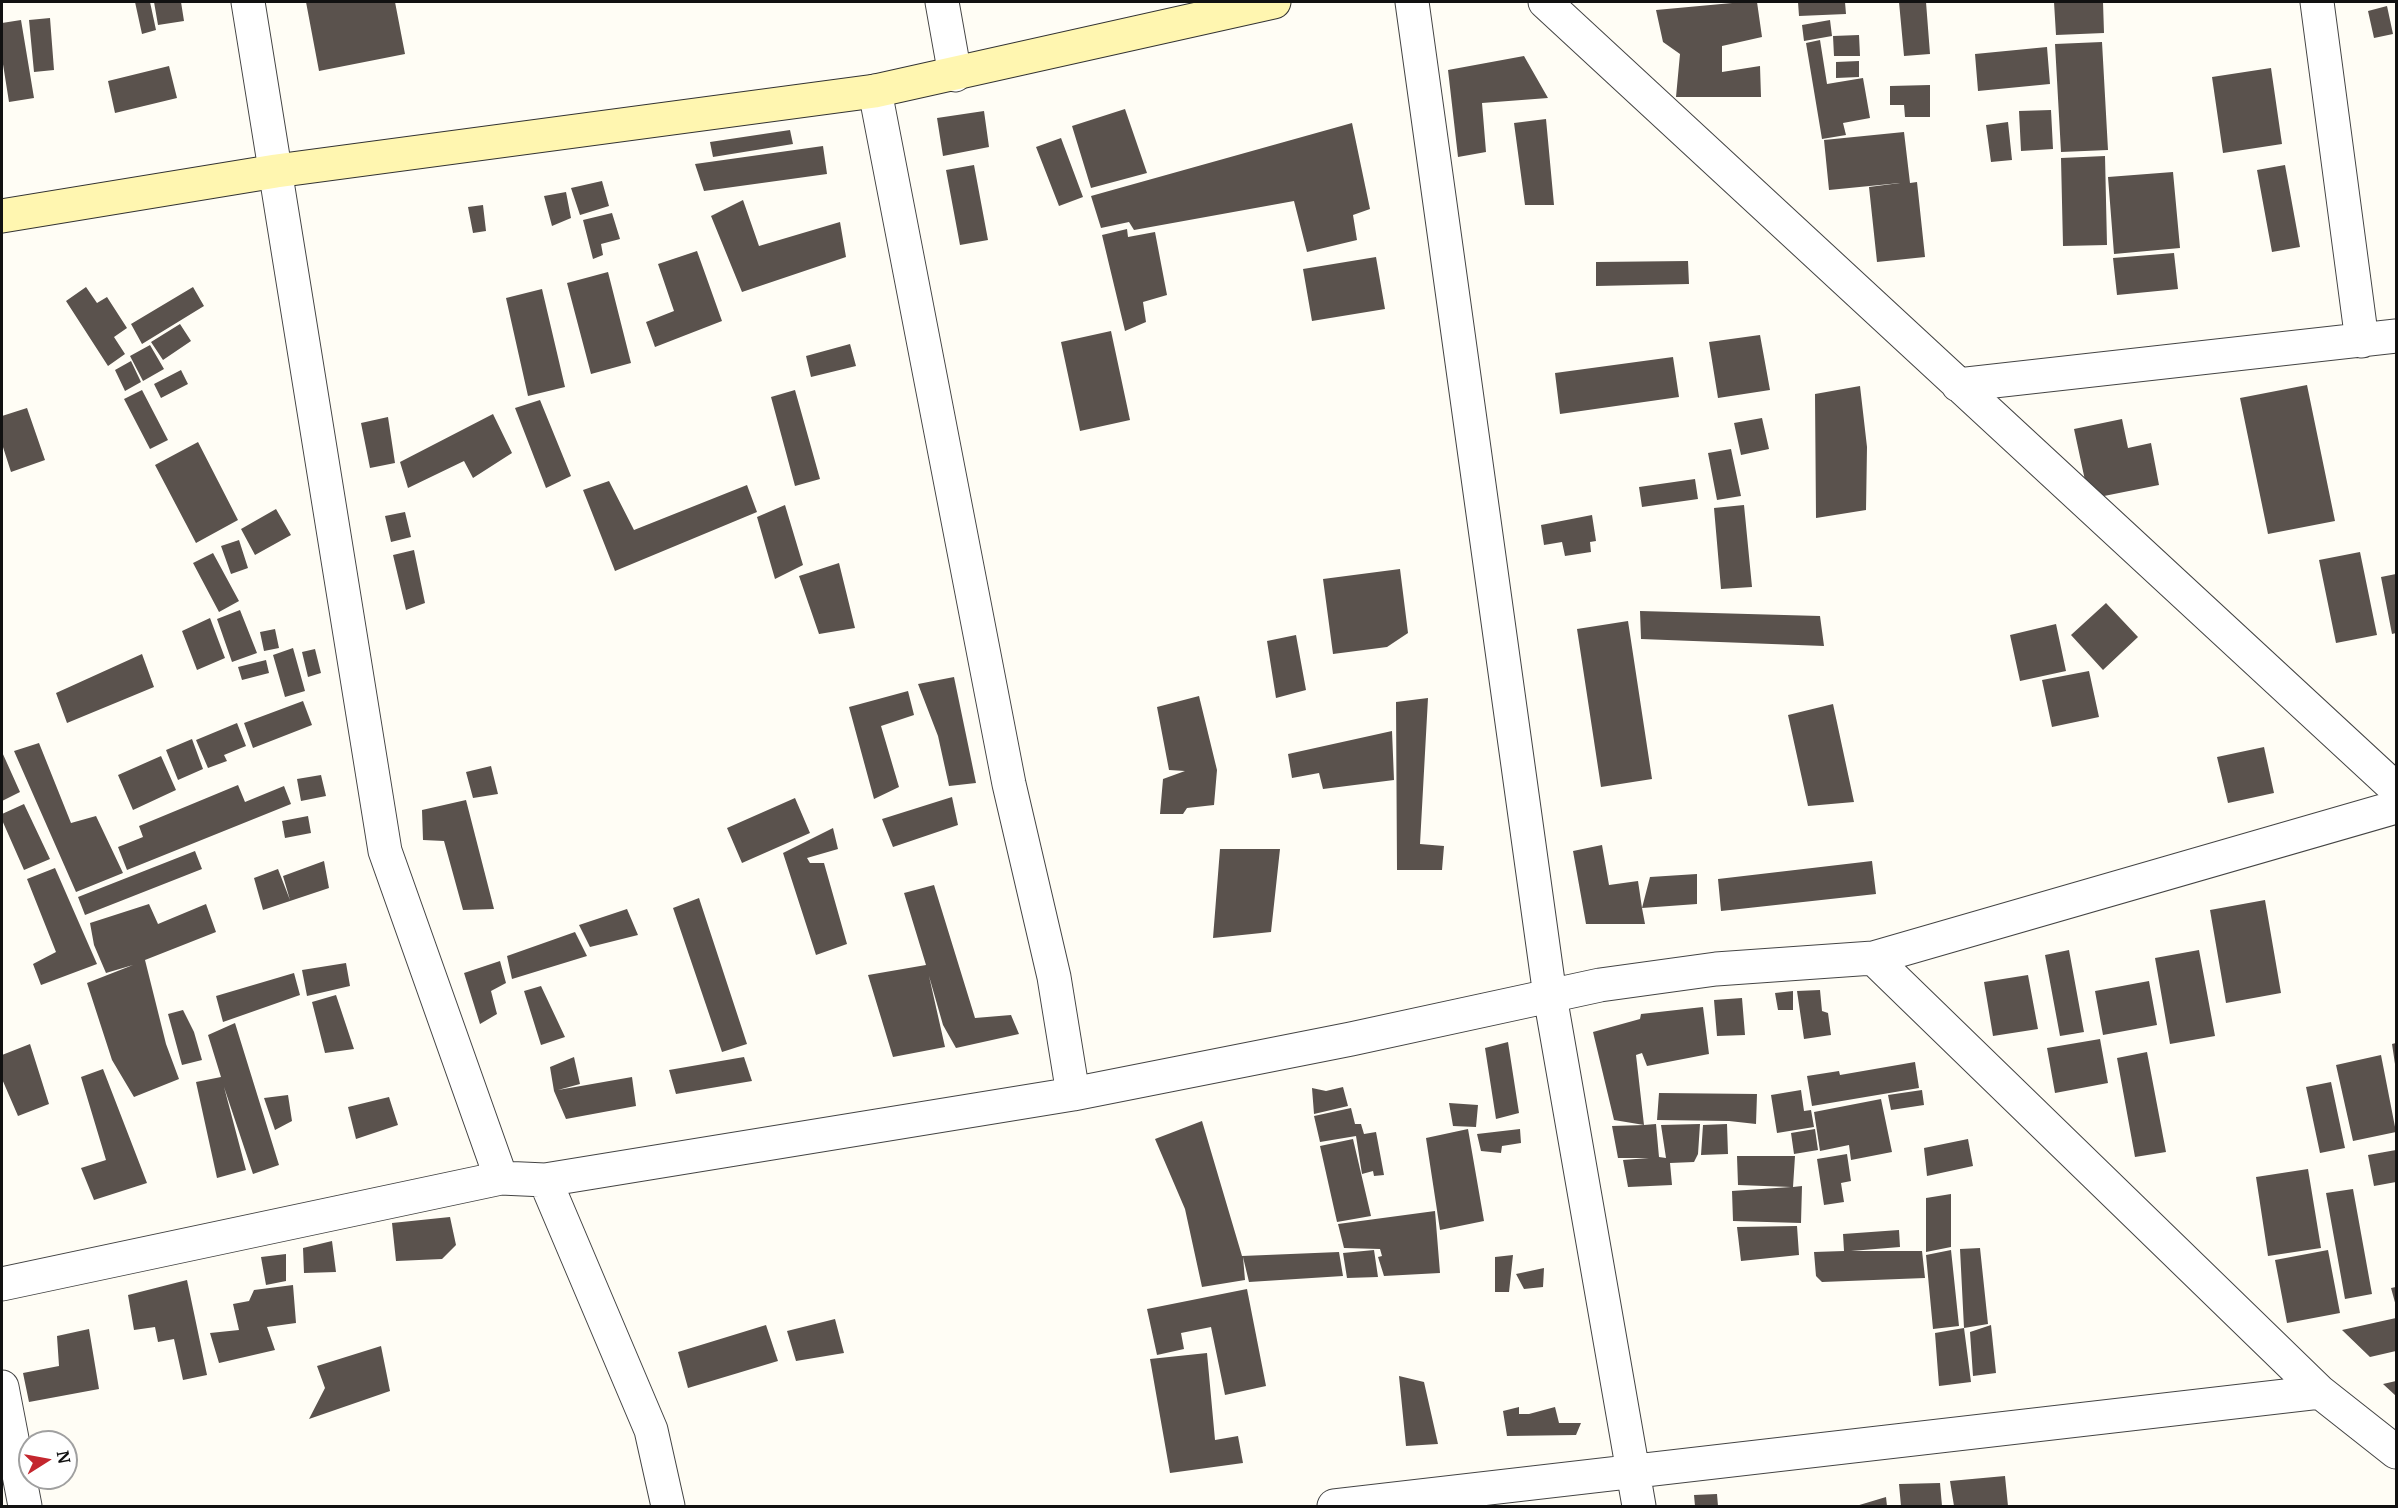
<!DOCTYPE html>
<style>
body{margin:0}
#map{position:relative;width:2398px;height:1508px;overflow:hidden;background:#fffdf5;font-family:Merriweather,serif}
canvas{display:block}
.frame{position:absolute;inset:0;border:3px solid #111;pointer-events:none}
.north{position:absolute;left:18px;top:1430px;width:60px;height:60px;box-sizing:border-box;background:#fff;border:2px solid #a0a0a0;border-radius:50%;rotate:79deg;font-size:16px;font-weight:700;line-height:24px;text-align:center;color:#111}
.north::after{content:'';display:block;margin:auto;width:21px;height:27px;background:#c4262e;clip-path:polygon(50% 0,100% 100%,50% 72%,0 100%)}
</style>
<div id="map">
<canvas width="2398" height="1508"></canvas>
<div class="frame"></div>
<div class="north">N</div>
</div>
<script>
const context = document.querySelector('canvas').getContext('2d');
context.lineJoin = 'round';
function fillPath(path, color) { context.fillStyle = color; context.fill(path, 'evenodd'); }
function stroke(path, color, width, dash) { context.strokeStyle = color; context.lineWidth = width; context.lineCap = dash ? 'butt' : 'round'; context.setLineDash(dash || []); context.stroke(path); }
const building = new Path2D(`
 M135,2H150L156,30L142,34Z
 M154,2H181L184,21L158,25Z
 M306,2H395L405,54L319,71Z
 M1743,2H1757L1762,37L1722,46V72L1760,66L1761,97H1676L1680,54L1663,42L1656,10Z
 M1798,2H1845L1846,14L1799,16Z
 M1899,2H1926L1930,54L1904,56Z
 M2054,2H2103L2104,33L2056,35Z
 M2387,6L2393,34L2374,38L2368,11Z
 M50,18L54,70L34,72L29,20Z
 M21,20L34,98L9,102L2,58V23Z
 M1830,20L1832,36L1804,41L1802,25Z
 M1859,35L1860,56H1834L1833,36Z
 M1820,40L1827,84L1863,78L1870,118L1843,123L1846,135L1822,139L1806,43Z
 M2102,42L2108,150L2061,152L2055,44Z
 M2047,47L2050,84L1978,91L1975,54Z
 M1524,56L1548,98L1482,103L1486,152L1458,157L1448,70Z
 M1859,61V77L1836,78V62Z
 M169,66L177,98L115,113L108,81Z
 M2271,68L2282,144L2223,153L2212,77Z
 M1930,85V117H1905L1904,105H1890V86Z
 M1125,109L1147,173L1091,188L1072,126Z
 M2051,110L2053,149L2021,151L2019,111Z
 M984,111L989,147L943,156L937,118Z
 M1546,119L1554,205H1525L1514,123Z
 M2008,122L2012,160L1991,162L1986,125Z
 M1352,123L1370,209L1353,215L1357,240L1307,252L1294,201L1134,230L1129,222L1101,228L1091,196Z
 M790,130L793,144L713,157L710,142Z
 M1904,132L1910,183L1917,182L1925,257L1877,262L1869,187L1900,183L1829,190L1824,140Z
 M1061,138L1083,197L1059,206L1036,147Z
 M823,146L827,174L704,191L695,164Z
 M2105,156L2107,245L2063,246L2061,158Z
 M974,165L988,240L960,245L946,170Z
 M2285,165L2300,247L2272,252L2257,170Z
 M2173,172L2180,248L2114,254L2108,177Z
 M602,181L609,206L580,215L571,188Z
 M566,192L571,218L552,226L544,196Z
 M743,200L759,246L840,222L846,257L742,292L711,216Z
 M483,205L486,231L473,233L468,207Z
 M612,213L620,239L601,244L603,255L593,259L583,220Z
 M1127,229L1128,237L1155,232L1167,295L1143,302L1146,322L1125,331L1102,235Z
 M697,251L722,321L655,347L646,322L674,311L658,264Z
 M2174,253L2178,289L2117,295L2113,258Z
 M1376,257L1385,309L1312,321L1303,269Z
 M1688,261L1689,284L1596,286V262Z
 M608,272L631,363L591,374L567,283Z
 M86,287L97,303L107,297L127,328L114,337L125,354L108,366L66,301Z
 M193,287L204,306L142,344L131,324Z
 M542,289L565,387L528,396L506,298Z
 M180,324L191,341L163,360L151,342Z
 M1111,331L1130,420L1080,431L1061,342Z
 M1760,335L1770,390L1718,398L1709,342Z
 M850,344L856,366L811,377L806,356Z
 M150,345L164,369L143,381L130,356Z
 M1673,357L1679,397L1560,414L1555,373Z
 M131,361L141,382L125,391L115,370Z
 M181,370L188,384L161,398L154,384Z
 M2307,385L2335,521L2268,534L2240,398Z
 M1860,386L1867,447L1866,510L1816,518L1815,394Z
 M142,390L168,440L150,449L124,399Z
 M795,390L820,479L795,486L771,397Z
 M540,400L571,476L546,488L515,408Z
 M27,408L45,460L11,472L2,444V416Z
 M493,414L512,453L473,478L464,461L408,488L400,462Z
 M388,417L395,463L370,468L361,423Z
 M1762,418L1769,449L1741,455L1734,423Z
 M2122,419L2128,448L2151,443L2159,485L2089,499L2074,429Z
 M198,442L238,520L196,543L155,465Z
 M1731,449L1741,496L1717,500L1708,453Z
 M1695,479L1698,499L1642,507L1639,487Z
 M609,481L634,530L747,485L757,512L615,571L583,490Z
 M785,505L803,565L775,579L757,517Z
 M1744,505L1752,587L1721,589L1714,508Z
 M276,509L291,535L255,555L241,529Z
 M405,512L411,537L391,542L385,516Z
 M1592,515L1596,541L1590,542L1591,552L1565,556L1562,542L1544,545L1541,525Z
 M239,540L248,568L231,574L221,546Z
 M414,550L425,603L406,610L393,555Z
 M2360,552L2377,635L2336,643L2319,560Z
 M213,553L239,601L219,612L193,563Z
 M839,563L855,628L819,634L799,576Z
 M1400,569L1408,633L1387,647L1333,654L1323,579Z
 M2396,574V633L2392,634L2381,577Z
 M2106,603L2138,637L2103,670L2071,635Z
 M240,610L257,653L232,662L217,619Z
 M1640,611L1820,616L1824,646L1641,639Z
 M210,618L225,658L197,670L182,631Z
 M1628,621L1652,779L1601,787L1577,629Z
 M2056,624L2066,671L2020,681L2010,635Z
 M275,629L279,648L264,651L260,632Z
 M1296,635L1306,690L1276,698L1267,641Z
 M293,648L305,691L285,697L273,655Z
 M315,649L321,673L308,677L302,652Z
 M142,654L154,687L67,723L56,693Z
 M266,660L269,673L242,680L238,667Z
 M2089,671L2099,717L2052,727L2042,680Z
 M954,677L976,783L949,786L938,736L918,684Z
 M908,691L914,715L881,726L899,787L874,799L849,707Z
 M1199,696L1217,770L1214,805L1187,808L1183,814H1160L1163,779L1185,771L1169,770L1157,707Z
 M1428,698L1420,844L1444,846L1442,870H1397L1396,702Z
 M303,701L312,725L253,748L244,723Z
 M1833,704L1854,802L1808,806L1788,715Z
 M237,723L246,746L224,755L227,761L208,768L196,740Z
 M1392,731L1394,780L1323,789L1319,773L1292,778L1288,754Z
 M192,739L203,769L178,780L166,750Z
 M39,743L71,823L96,816L123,873L76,892L14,751Z
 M2264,747L2274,793L2228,803L2217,757Z
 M2,752L20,792L2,801Z
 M161,756L176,790L133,810L118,775Z
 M491,766L498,794L473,798L466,772Z
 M321,775L326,796L301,801L297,779Z
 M238,785L245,802L284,786L291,804L127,870L118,847L143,837L139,826Z
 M952,797L958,825L893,847L882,819Z
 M795,798L810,833L742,863L727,828Z
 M466,800L494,909L463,910L444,841L423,840L422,810Z
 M24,804L50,859L24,870L2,820V814Z
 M308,816L311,833L285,838L282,821Z
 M833,828L838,849L807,858L810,863H824L847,944L816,955L783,853Z
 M1602,845L1609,885L1638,881L1642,908L1650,877L1697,874V904L1642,908L1645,924H1586L1573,851Z
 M1220,849H1280L1271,932L1213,938Z
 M195,851L202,869L85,915L78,897Z
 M324,861L329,888L263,910L254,878L278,869L290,900L283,876Z
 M1872,861L1876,894L1721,911L1718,879Z
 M55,868L97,964L41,985L33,964L56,952L27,879Z
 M934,885L975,1018L1011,1015L1019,1034L956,1048L943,1025L929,976L945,1047L893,1057L868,975L926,965L904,893Z
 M699,898L747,1044L722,1052L673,908Z
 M2265,900L2281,993L2226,1003L2210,910Z
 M149,904L158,924L206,904L216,932L145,960L166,1044L179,1079L134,1097L112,1060L87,983L133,965L106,973L94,945L90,923Z
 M627,909L638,935L590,947L579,925Z
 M575,932L587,956L512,979L507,956Z
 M2069,950L2084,1032L2060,1036L2045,955Z
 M2199,950L2215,1036L2170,1044L2155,958Z
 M500,961L506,983L491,991L497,1014L480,1024L464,973Z
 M346,963L350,986L307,996L302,970Z
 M294,973L300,995L223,1022L216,996Z
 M2028,975L2038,1029L1993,1036L1984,982Z
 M2149,981L2157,1025L2103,1035L2095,991Z
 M541,986L565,1037L541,1045L524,991Z
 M1820,990L1822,1011L1828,1013L1831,1035L1804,1039L1797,991Z
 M1793,991V1010H1778L1775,993Z
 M336,995L354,1049L325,1053L312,1002Z
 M1742,998L1745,1035L1717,1036L1714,1000Z
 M1703,1007L1709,1054L1647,1066L1642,1053L1636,1055L1644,1125L1656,1124L1659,1157L1666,1158L1661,1125L1700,1124L1698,1154L1694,1162L1670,1163L1672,1185L1628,1187L1623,1160L1649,1158H1618L1612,1126L1644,1125L1614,1120L1593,1032L1640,1019L1641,1014Z
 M183,1010L194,1032L202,1060L182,1065L168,1014Z
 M235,1023L279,1165L253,1174L224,1087L246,1170L217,1178L196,1082L221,1077L208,1035Z
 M2100,1039L2108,1083L2055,1093L2047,1048Z
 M1508,1042L1519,1113L1496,1119L1485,1048Z
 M2396,1043V1063L2395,1064L2392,1044Z
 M30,1044L49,1104L18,1116L2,1079V1055Z
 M2147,1052L2166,1152L2135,1157L2117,1058Z
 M2381,1055L2396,1132L2353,1141L2336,1065Z
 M574,1057L580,1084L558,1090L632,1077L636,1106L566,1119L554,1091L550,1067Z
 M744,1057L752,1081L676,1094L669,1070Z
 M1915,1062L1919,1088L1812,1106L1807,1076L1839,1071L1840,1075Z
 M103,1069L147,1183L94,1200L81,1168L106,1160L81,1077Z
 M2331,1082L2345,1148L2320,1153L2306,1087Z
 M1343,1087L1348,1106L1314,1114L1312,1088L1326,1091Z
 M1801,1090L1804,1111L1811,1110L1814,1127L1777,1133L1771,1095Z
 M1922,1090L1924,1105L1891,1110L1888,1095Z
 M1659,1093L1757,1094L1756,1124L1729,1121L1657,1120Z
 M288,1095L292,1121L275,1130L264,1098Z
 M389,1097L398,1125L356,1139L348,1107Z
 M1881,1099L1892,1152L1851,1160L1849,1145L1820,1151L1814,1112Z
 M1449,1103L1478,1105L1476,1127L1453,1126Z
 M1351,1108L1355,1124H1361L1364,1134L1376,1132L1384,1175L1374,1176L1373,1171L1362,1174L1356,1136L1320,1142L1314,1116Z
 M1202,1121L1242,1256L1339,1252L1343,1276L1249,1282L1243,1257L1245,1280L1202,1287L1185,1209L1155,1139Z
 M1727,1124L1728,1154L1701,1155L1703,1125Z
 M1468,1129L1484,1221L1440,1230L1426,1138Z
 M1520,1129L1521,1143L1502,1146L1501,1153L1481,1151L1477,1134Z
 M1815,1129L1818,1150L1794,1154L1791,1133Z
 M1353,1139L1371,1216L1337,1222L1320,1146Z
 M1968,1139L1973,1166L1927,1176L1924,1148Z
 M2396,1150V1182L2374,1186L2368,1155Z
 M1847,1154L1851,1181L1841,1183L1844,1202L1824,1205L1817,1159Z
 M1737,1156H1795L1793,1187L1802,1186L1801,1223L1733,1221L1732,1191L1791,1187L1738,1185Z
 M2308,1169L2321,1248L2268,1256L2256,1177Z
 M2353,1189L2372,1294L2345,1299L2326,1193Z
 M1951,1194V1247L1926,1252V1198Z
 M1435,1211L1440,1273L1384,1276L1378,1257L1382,1256L1380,1249L1344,1248L1338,1224Z
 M450,1217L456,1245L442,1259L396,1261L392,1223Z
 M1797,1226L1799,1255L1741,1261L1737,1227Z
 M1899,1230L1900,1247L1851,1251H1922L1925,1278L1822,1282L1816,1276L1814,1252L1844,1251L1843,1234Z
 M332,1241L336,1272L304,1273L303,1248Z
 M1980,1248L1988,1324L1964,1328L1960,1249Z
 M1374,1250L1378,1277L1347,1278L1343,1253Z
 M1951,1250L1959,1326L1933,1329L1926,1255Z
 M2328,1250L2340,1313L2287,1323L2275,1260Z
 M286,1254V1281L266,1285L261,1257Z
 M1513,1255L1509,1292H1495V1257Z
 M1544,1268L1543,1287L1524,1289L1516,1274Z
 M187,1280L207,1375L183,1380L174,1339L158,1342L155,1327L134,1330L128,1295Z
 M293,1285L296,1323L267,1327L275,1350L219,1363L210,1333L239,1330L233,1304L249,1301L254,1290Z
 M2396,1287V1306L2391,1288Z
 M1247,1289L1266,1386L1225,1395L1211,1327L1181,1333L1184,1349L1157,1355L1147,1309Z
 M2396,1318V1351L2370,1357L2342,1330Z
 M835,1319L844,1353L796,1361L787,1331Z
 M766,1325L778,1361L688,1388L678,1352Z
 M1991,1325L1996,1373L1973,1376L1970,1332Z
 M1964,1328L1971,1382L1939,1386L1935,1333Z
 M89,1329L99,1389L29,1402L23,1373L59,1366L57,1336Z
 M381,1346L390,1391L309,1419L325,1388L317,1366Z
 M1207,1353L1215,1440L1238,1436L1243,1463L1170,1473L1150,1359Z
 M1399,1376L1424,1382L1438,1444L1406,1446Z
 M2396,1381V1396L2383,1384Z
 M1519,1407V1414H1529L1555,1407L1559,1423H1581L1576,1435L1507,1436L1503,1411Z
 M2005,1476L2008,1506H1954L1950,1481Z
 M1940,1483L1942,1506H1901L1899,1484Z
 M1717,1494L1718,1506H1695L1694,1495Z
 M1886,1497L1887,1506H1856Z`);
const street = new Path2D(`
 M248,2L385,851L501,1178
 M942,2L955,75
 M1412,2L1550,996L1639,1506
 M1545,2L2396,789
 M2317,2L2362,341
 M875,91L1009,784L1054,977L1073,1094
 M1958,385L2396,336
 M1873,958L2320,1392L2396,1452
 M545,1180L651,1430L668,1506
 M2,1284L501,1178L545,1180L1073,1094L1351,1039L1600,985L1716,969L1873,958L2396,807
 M2,1387L25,1506
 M1334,1506L2320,1392`);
const secondary = new Path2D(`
 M2,216L276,171L875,91L1274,2`);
fillPath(building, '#5a524d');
stroke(street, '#444', 35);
stroke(secondary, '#333', 35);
stroke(street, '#fff', 33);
stroke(secondary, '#fff6b0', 33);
</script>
